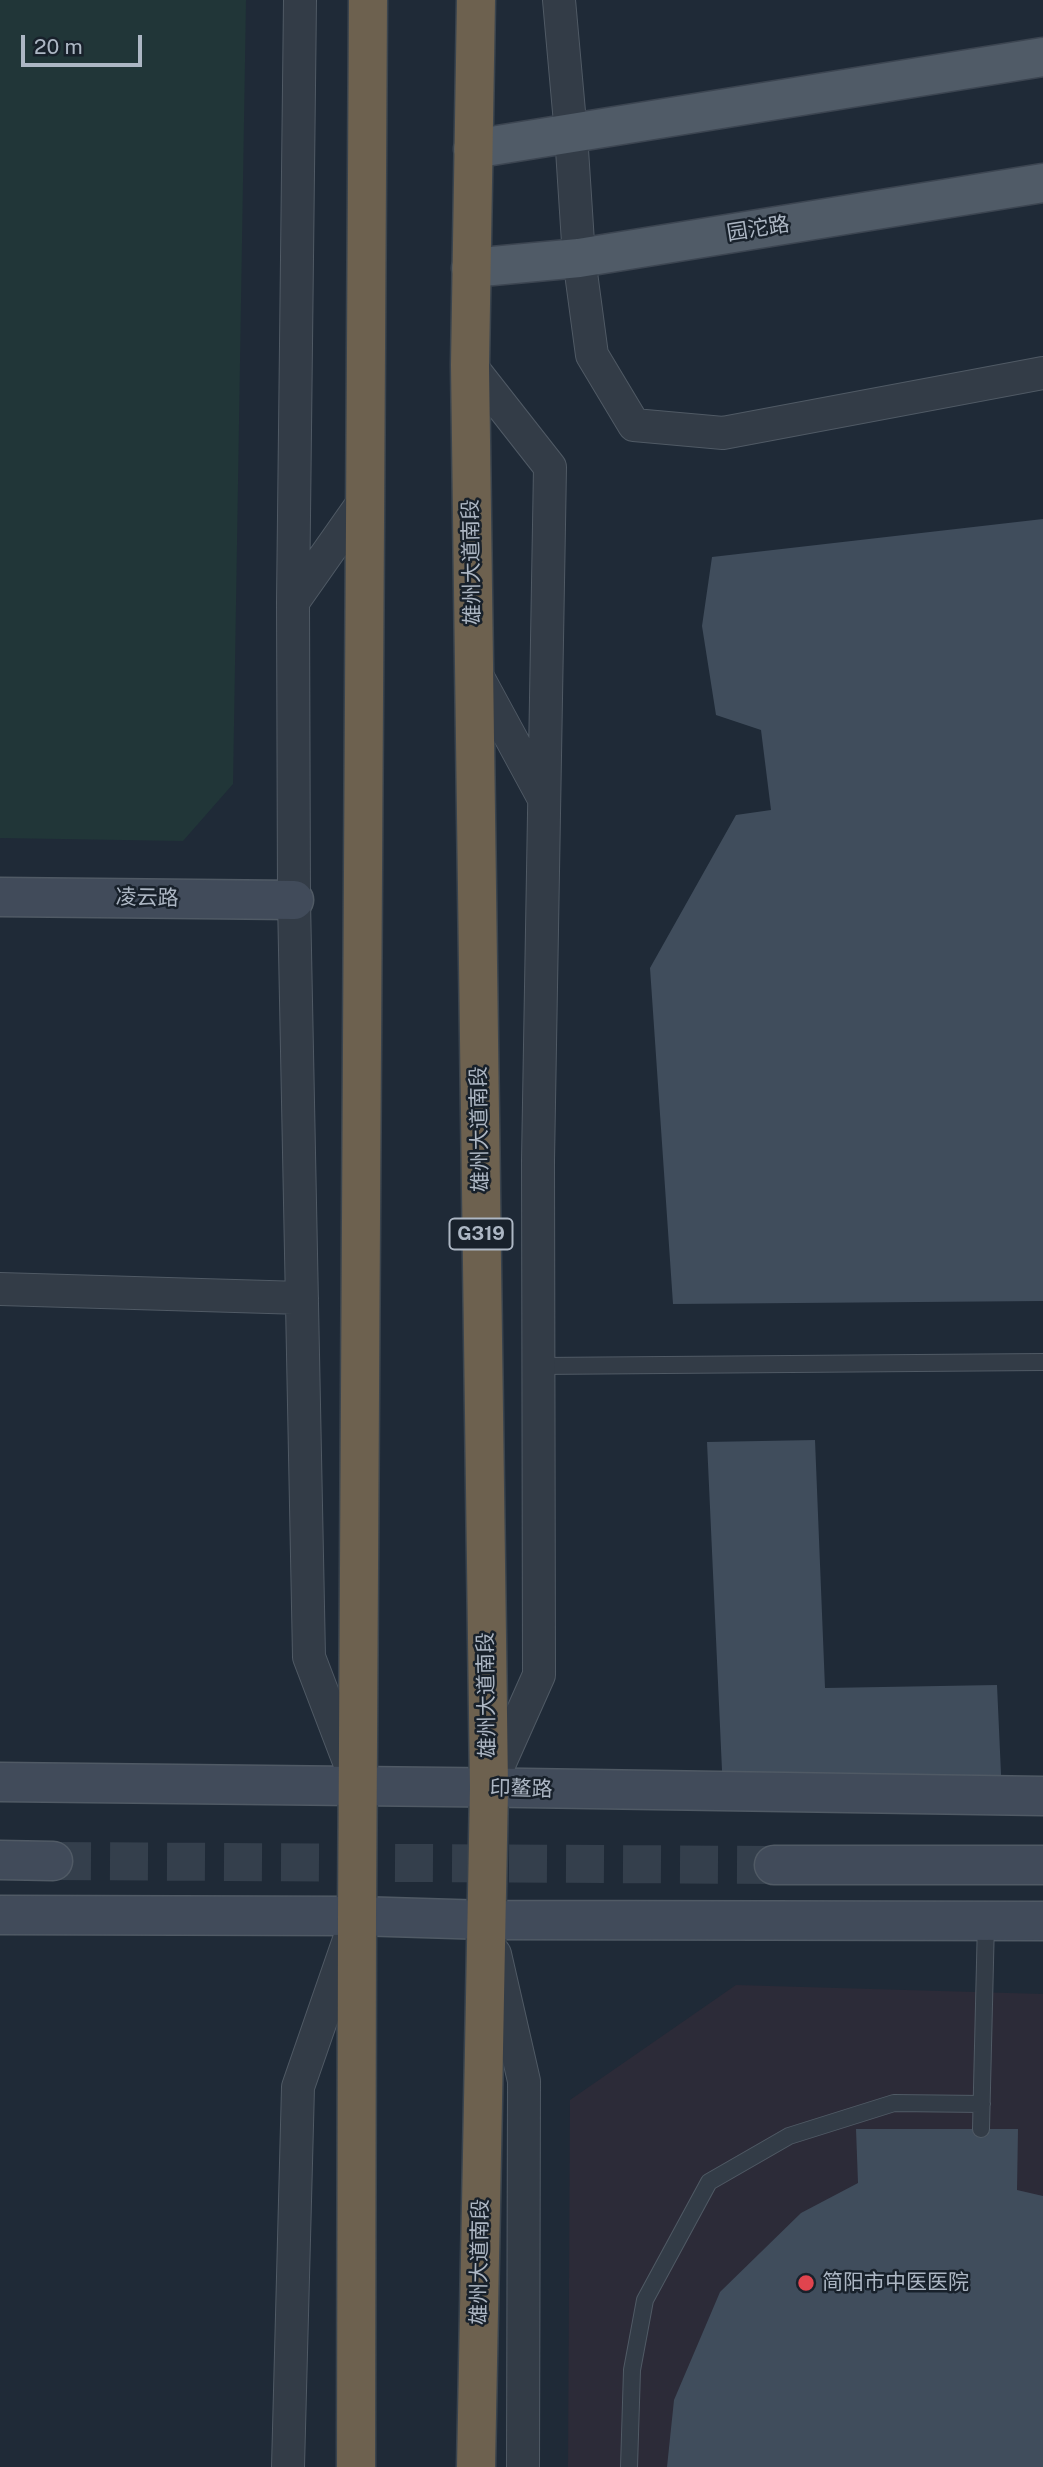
<!DOCTYPE html>
<meta charset="utf-8">
<style>
body{margin:0}
#map{position:relative;width:1043px;height:2467px;overflow:hidden;background:#1f2a37;font-family:"Public Sans",sans-serif}
canvas{display:block}
.scale{position:absolute;left:21px;top:35px;width:121px;height:32px;box-sizing:border-box;border:4px solid #adb7c4;border-top:0;padding-left:9px;font-size:21px;line-height:24px;white-space:nowrap;color:#adb7c4;-webkit-text-stroke:5px #18212b;paint-order:stroke}
</style>
<div id="map">
<canvas width="1043" height="2467"></canvas>
<div class="scale">20 m</div>
</div>
<script>
const context = document.querySelector('canvas').getContext('2d');
context.lineJoin = 'round';
function fillPath(path, color) { context.fillStyle = color; context.fill(path, 'evenodd'); }
function stroke(path, color, width, dash) { context.strokeStyle = color; context.lineWidth = width; context.lineCap = dash ? 'butt' : 'round'; context.setLineDash(dash || []); context.stroke(path); }
function label(font, color, halo, rows, align = 'center') {
  context.font = font + ' "Public Sans","Noto Sans SC",sans-serif'; context.lineWidth = 5; context.setLineDash([]); context.textBaseline = 'middle'; context.strokeStyle = halo; context.fillStyle = color; for (const [text, x, y, turn = 0] of rows) {
    context.save(); context.translate(x, y); context.rotate((+turn || 0) * Math.PI / 180); context.textAlign = isNaN(turn) ? turn : align; if (halo) context.strokeText(text, 0, 0); context.fillText(text, 0, 0); context.restore();
  }
}
const medical = new Path2D(`
 M736,1985L1043,1994V2467H568L570,2100Z`);
const green = new Path2D(`
 M0,0H246L233,784L183,841L0,838Z`);
const building = new Path2D(`
 M1043,519V1301L673,1304L650,968L736,815L771,810L761,730L716,715L702,626L712,557Z
 M815,1440L825,1688L997,1685L1002,1796L723,1792L707,1442Z
 M856,2129H1018L1017,2190L1043,2196V2467H667L674,2400L720,2292L801,2213L858,2183Z`);
const secondaryTunnel = new Path2D(`
 M53,1861L774,1865`);
const lane = new Path2D(`
 M539,1366L1043,1362
 M981,2129L986,1921
 M629,2467L632,2370L645,2300L709,2182L789,2136L894,2103L982,2104`);
const street = new Path2D(`
 M300,0L293,602L294,900L309,1657L354,1775
 M559,0L571,134L579,258L592,355L634,425L723,433L1043,373
 M470,365L550,467L538,1160L539,1675L490,1785
 M293,602L364,501
 M474,670L544,799
 M0,1289L302,1298
 M495,1954L524,2081L523,2467
 M288,2467L298,2087L352,1931`);
const secondary = new Path2D(`
 M0,897L294,900
 M0,1782C348,1784 695,1791 1043,1796
 M0,1860L53,1861
 M774,1865H1043
 M0,1915L357,1916L487,1920L1043,1921`);
const primary = new Path2D(`
 M473,149L1043,57
 M471,268L579,258L1043,183`);
const highway = new Path2D(`
 M476,0L470,365L489,1788L476,2467
 M356,2467L357,1916L368,0`);
const markers = [
 [806,2283,9,"#e0444e"]
];
const shields = [
 [481,1234,63]
];
const shieldNames = [
 ["G319",481,1234]
];
const streetNames = [
 ["园沱路",758,229,-9],
 ["雄州大道南段",472,562,-91],
 ["凌云路",147,898,1],
 ["雄州大道南段",480,1129,-91],
 ["雄州大道南段",487,1695,-91],
 ["印鳌路",521,1789,1],
 ["雄州大道南段",480,2262,-89]
];
const poiNames = [
 ["简阳市中医医院",822,2283]
];
fillPath(medical, '#2c2b38');
fillPath(green, '#213638');
fillPath(building, '#404d5c');
stroke(secondaryTunnel, '#343f4c', 38, [38, 19]);
stroke(lane, '#505a65', 18);
stroke(street, '#505a65', 34);
stroke(secondary, '#505a65', 41);
stroke(primary, '#3c4551', 41);
stroke(highway, '#3a444e', 41);
stroke(lane, '#333c47', 16);
stroke(street, '#333c47', 32);
stroke(secondary, '#414b5a', 38);
stroke(primary, '#505b67', 38);
stroke(highway, '#6d614f', 38);
for (const [x, y, r, color] of markers) { const dot = new Path2D(); dot.arc(x, y, r, 0, 2 * Math.PI); context.fillStyle = color; context.fill(dot); stroke(dot, '#18212b', 2.5); }
for (const [x, y, w] of shields) { const box = new Path2D(); box.roundRect(x - w / 2, y - 15.5, w, 31, 5); context.fillStyle = '#18212b'; context.fill(box); stroke(box, '#adb7c4', 2); }
label('bold 19px', '#adb7c4', null, shieldNames);
label('21px', '#adb7c4', '#18212b', streetNames);
label('21px', '#adb7c4', '#18212b', poiNames, 'left');
</script>
